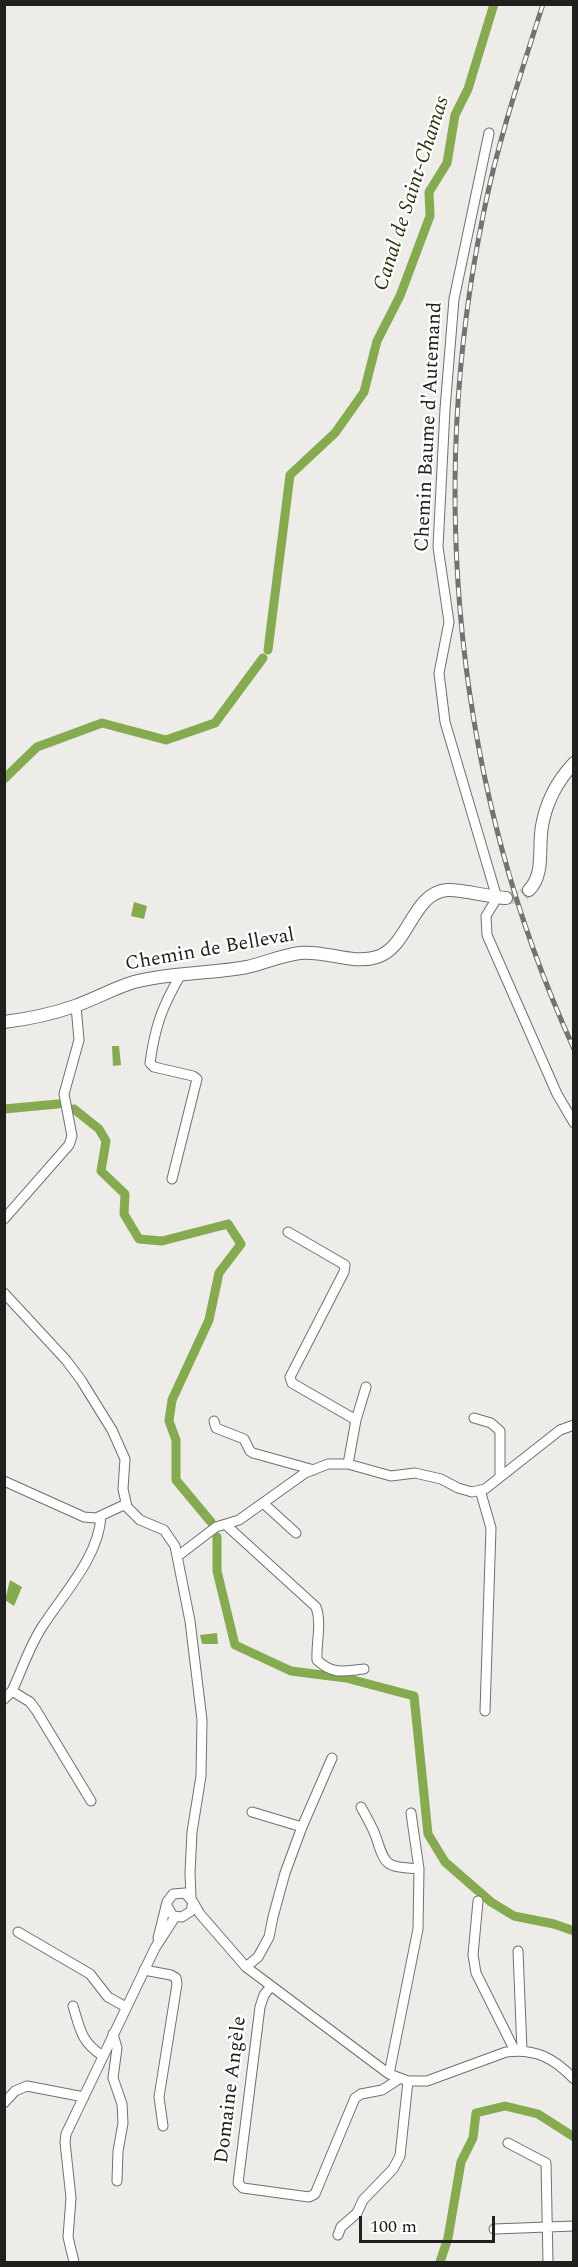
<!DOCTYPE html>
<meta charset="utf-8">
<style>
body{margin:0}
#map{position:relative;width:578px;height:2267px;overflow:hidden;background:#edece9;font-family:Spectral,serif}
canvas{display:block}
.frame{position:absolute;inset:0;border:6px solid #20201e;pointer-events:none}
.scale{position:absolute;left:359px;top:2216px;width:136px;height:27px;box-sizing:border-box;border:3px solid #20201e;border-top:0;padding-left:8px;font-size:18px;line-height:21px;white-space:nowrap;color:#20201e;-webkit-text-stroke:4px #fff;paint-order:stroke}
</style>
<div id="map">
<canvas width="578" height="2267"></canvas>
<div class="frame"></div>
<div class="scale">100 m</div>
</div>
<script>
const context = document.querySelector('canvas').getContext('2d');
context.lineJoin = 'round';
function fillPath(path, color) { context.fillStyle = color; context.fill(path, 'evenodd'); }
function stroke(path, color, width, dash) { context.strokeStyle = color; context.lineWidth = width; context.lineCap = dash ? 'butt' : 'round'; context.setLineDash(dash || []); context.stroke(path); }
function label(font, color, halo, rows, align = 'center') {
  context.font = font + ' Spectral,serif'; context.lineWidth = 4.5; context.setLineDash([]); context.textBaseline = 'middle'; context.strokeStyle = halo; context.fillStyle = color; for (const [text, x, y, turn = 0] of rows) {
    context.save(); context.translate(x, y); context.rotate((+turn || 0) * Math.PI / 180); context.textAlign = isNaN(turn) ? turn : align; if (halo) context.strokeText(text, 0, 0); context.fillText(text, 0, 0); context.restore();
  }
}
const water = new Path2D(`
 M134,902L147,906L144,919L131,916Z
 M112,1046H119L121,1065L113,1066Z
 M10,1580L22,1587L14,1606L5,1600Z
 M217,1633L218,1644H202L200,1635Z`);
const canal = new Path2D(`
 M268,650L290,475L335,433L364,392L377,341L400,296L430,216L429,192L447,163L455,115L468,89L494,4
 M4,779L37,747L102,723L166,740L215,723L263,658
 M4,1109L58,1104
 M74,1109L99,1129L106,1141L101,1171L125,1194L124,1214L139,1239L162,1241L228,1224L241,1244L219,1273L209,1320L172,1400L169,1421L176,1440V1480L211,1522
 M217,1537V1571L235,1645L291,1671L346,1678L414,1696L428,1834L445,1862L491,1902L514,1916L554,1924L574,1931
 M440,2262L448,2238L461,2162L473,2138L476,2113L505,2106L538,2114L574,2137`);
const tertiaryTunnel = new Path2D(`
 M506,898L521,897L529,890`);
const minor = new Path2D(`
 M489,133L454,299L445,409L438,547L449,622L439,673L445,722L497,898L486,916L487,935L557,1094L574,1123
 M172,1179L197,1079L193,1076L154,1067L150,1063C155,1026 162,1007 181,974
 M4,1219L69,1145L72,1136L64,1094L79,1040L76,1006
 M288,1232L345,1265L344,1272L290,1377L292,1383L356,1420L348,1464
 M4,1293L66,1360L81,1380L112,1430L125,1459L123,1489L127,1507L140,1520L164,1530L175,1546L190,1621L202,1720L201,1776L192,1832L190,1873L191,1898
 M474,1418L491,1423L500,1431V1477
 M356,1420L366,1387
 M214,1421L216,1428L244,1439L250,1451L253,1453L314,1470
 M4,1481L84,1517L96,1518L126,1504
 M480,1490L491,1528L485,1711
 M263,1503L296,1533
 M226,1525L316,1607C322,1623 316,1643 317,1660C333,1675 343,1671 364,1669
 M178,1556L216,1527L239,1520L305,1473L328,1464H348L391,1476L415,1473L441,1479L458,1488L472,1492L485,1489L560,1430L574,1425
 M12,1691L30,1702L36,1710L91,1801
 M4,1699L12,1691C22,1670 30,1644 44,1624C65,1592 99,1556 101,1516
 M361,1807C366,1816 372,1826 376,1837C386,1868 386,1866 419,1869
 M252,1812L302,1827
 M478,1901L473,1955L476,1973L515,2051
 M193,1902L200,1914L246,1967L389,2074L408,2081H427L506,2052C535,2048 554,2058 574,2079
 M18,1932L90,1974L108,1997L126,2007
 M158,1938L167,1902L173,1894L185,1893L193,1902L191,1911L182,1917L173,1916L167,1906
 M518,1951L522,2050
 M246,1967L258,1957L269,1937L273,1917L285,1873L302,1827L332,1758
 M144,1970L171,1975L176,1978L177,1984L159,2097L163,2126
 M271,1986L264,1995L260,2007L238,2183L243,2188L309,2197L315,2194L355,2098L361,2094L382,2090L399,2079
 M73,2006C80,2029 81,2042 103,2056
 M113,2034L117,2048L113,2078L122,2104L123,2123L118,2151L117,2181
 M389,2074L418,1929L419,1869L411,1813
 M4,2103L15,2091L27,2086L84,2097
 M508,2143L546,2163L548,2262
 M494,2229L574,2226
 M338,2235L341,2227L357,2213L363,2200L393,2169L400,2156L408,2081
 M74,2262L68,2237L71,2198L65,2142L66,2134L155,1948L175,1917`);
const tertiary = new Path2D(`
 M529,890C545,874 538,848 542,826C546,803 557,781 574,763
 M4,1022C29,1019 52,1014 75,1006C95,999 114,988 134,982C171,972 210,974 247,967C265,963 282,955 300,953C325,950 352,965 377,957C409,947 412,893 447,890C461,889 489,897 506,898`);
const rail = new Path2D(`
 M543,4C521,73 498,141 484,211C426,491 455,788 574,1049`);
const streetNames = [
 ["Chemin Baume d'Autemand",430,427,-87],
 ["Chemin de Belleval",210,951,-10],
 ["Domaine Angèle",232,2090,-83]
];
const waterNames = [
 ["Canal de Saint-Chamas",413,194,-72]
];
fillPath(water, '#85aa4f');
stroke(canal, '#85aa4f', 9);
stroke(tertiaryTunnel, '#c4c3c0', 12, [12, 6]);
stroke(minor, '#71706d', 11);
stroke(tertiary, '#71706d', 14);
stroke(minor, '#fff', 9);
stroke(tertiary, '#fff', 12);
stroke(rail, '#737270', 5);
stroke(rail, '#fff', 3, [9]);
label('20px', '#20201e', '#fff', streetNames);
label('italic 21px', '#26350e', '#fff', waterNames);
</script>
